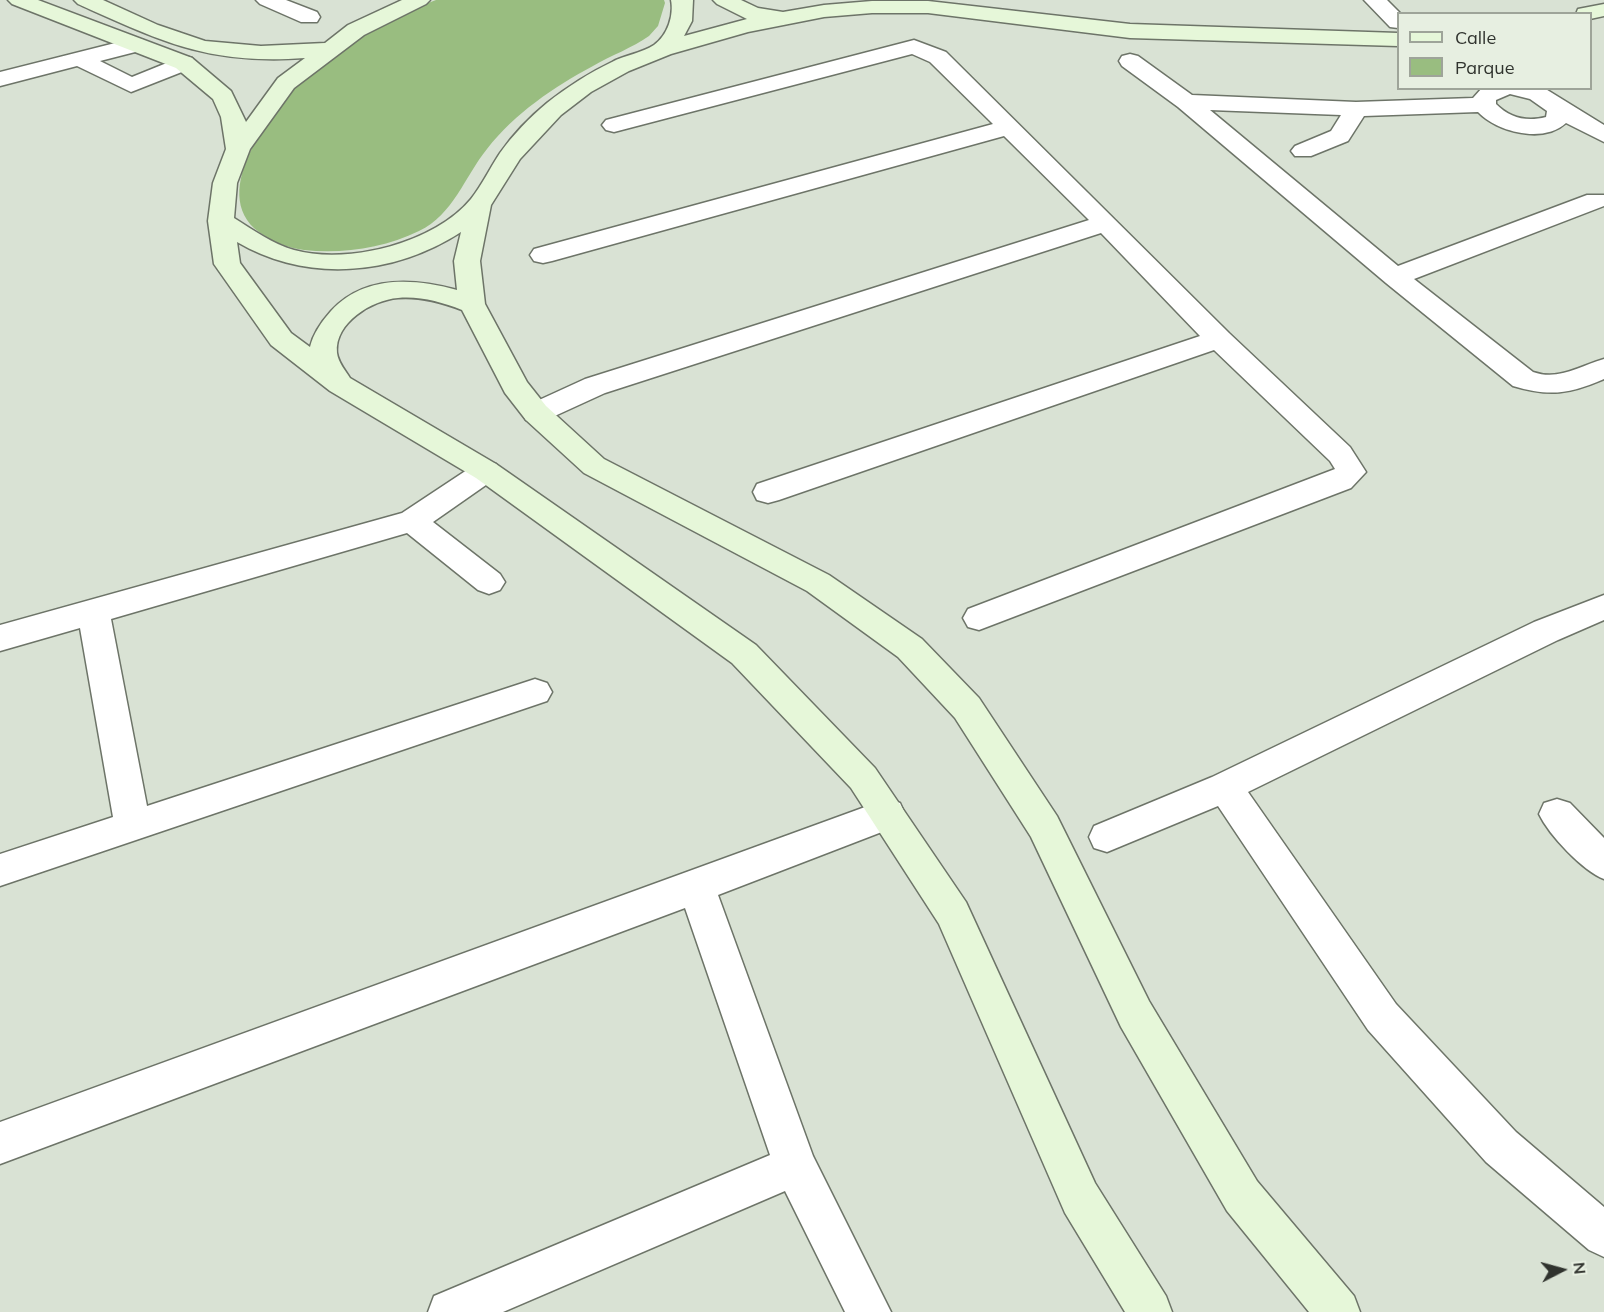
<!DOCTYPE html>
<style>
body{margin:0}
#map{position:relative;width:1604px;height:1312px;overflow:hidden;background:#d9e2d4;font-family:Mulish,sans-serif}
canvas{display:block}
.legend{position:absolute;left:1397px;top:12px;width:195px;height:78px;box-sizing:border-box;background:#e7efe1;border:2px solid #9ea499;margin:0;padding:8px 10px;list-style:none;font-size:18px;color:#30332e}
.legend li{display:flex;align-items:center;gap:12px;height:30px}
.legend b{width:30px;border:2px solid #9ea499}
.north{position:absolute;left:1532px;top:1240px;width:60px;height:60px;-webkit-text-stroke:4px #e7efe1;paint-order:stroke;rotate:84deg;font-size:16px;font-weight:700;line-height:24px;text-align:center;color:#30332e}
.north::after{content:'';display:block;margin:auto;width:21px;height:27px;background:#30332e;clip-path:polygon(50% 0,100% 100%,50% 72%,0 100%)}
</style>
<div id="map">
<canvas width="1604" height="1312"></canvas>
<ul class="legend">
<li><b style="height:8px;background:#e6f7d9"></b>Calle</li>
<li><b style="height:16px;background:#99bd80"></b>Parque</li>
</ul>
<div class="north">N</div>
</div>
<script>
const context = document.querySelector('canvas').getContext('2d');
context.lineJoin = 'round';
function fillPath(path, color) { context.fillStyle = color; context.fill(path, 'evenodd'); }
function stroke(path, color, width, dash) { context.strokeStyle = color; context.lineWidth = width; context.lineCap = dash ? 'butt' : 'round'; context.setLineDash(dash || []); context.stroke(path); }
const green = new Path2D(`
 M436,0H664L665,3L658,26L649,36C632,48 612,55 593,66C554,87 515,113 487,149C465,176 453,215 419,231C384,248 343,254 304,250C288,248 272,242 259,232C206,193 274,106 308,75C344,43 391,17 436,0Z`);
const street = new Path2D(`
 M256,0H286L317,12L320,17L317,22H301L260,4Z
 M1364,0H1387L1401,14H1398V28L1390,27Z
 M135,38L143,40L146,45L143,50L100,61L132,77L184,56L192,58L195,63L192,68L131,92L77,66L0,86V72Z
 M914,40L946,52L1229,333L1350,447L1366,472L1351,488L979,630L968,627L963,618L968,609L1335,469L1330,461L1214,350L779,500L768,503L757,500L753,492L757,484L1200,336L1101,233L605,393L546,420L536,423L526,420L522,413L526,406L585,379L1089,220L1004,136L552,261L543,263L534,261L530,255L534,249L993,124L930,62L912,54L614,132L606,130L602,125L606,120Z
 M1130,54L1138,56L1192,95L1356,102L1473,98L1482,88H1544L1604,125V142L1566,123C1543,144 1497,132 1478,112L1364,116L1348,141L1311,156H1295L1291,151L1295,146L1331,131L1341,115L1210,110L1398,266L1587,195H1604V206L1414,279L1533,372C1559,381 1579,366 1604,359V379C1569,394 1550,397 1513,386L1386,283L1178,107L1122,66L1119,61L1122,56ZM1510,94L1530,99L1547,111L1546,117C1526,122 1510,118 1496,104V100Z
 M486,461L496,464L501,471L496,478L433,522L500,574L505,582L500,590L489,594L478,590L407,533L111,619L147,806L535,679L547,683L552,692L547,701L0,886V854L113,817L80,628L0,651V625L402,513L476,464Z
 M1604,595V620L1558,640L1248,792L1396,1004L1516,1132L1604,1207V1257L1589,1250L1486,1162L1368,1030L1218,806L1107,852L1094,848L1089,837L1094,826L1212,777L1534,622Z
 M887,799L900,803L905,814L900,825L718,895L813,1156L891,1312H845L785,1191L503,1312H428L434,1296L770,1155L685,908L0,1164V1122Z
 M1557,799L1570,803L1604,838V879C1583,871 1549,835 1539,814L1544,803Z`);
const secondary = new Path2D(`
 M8,0H38L192,58L231,91L246,122L278,78L305,58C208,65 163,42 78,4L74,0H103L158,25L205,41L261,46L325,43L348,25L402,0H430L426,4L364,35L294,88L250,149L237,183L234,218C253,230 273,244 294,250C348,265 435,243 471,199C482,185 490,168 500,153C512,136 531,116 547,103C567,87 589,73 612,62C625,55 642,53 654,45C668,35 674,15 671,0H693L692,21L684,36L747,19L717,4L713,0H741L758,8L783,12L824,5L872,1H928L1130,24L1398,33V46L1130,38L928,13H872L824,17L748,32L671,54L629,71L591,92L561,115L520,159L491,205L480,261L485,304L527,382L546,406L604,459L829,575L922,639L979,698L1057,816L1149,1001L1257,1181L1354,1296L1360,1312H1309L1227,1211L1121,1027L1031,837L955,718L898,657L807,591L584,473L526,420L505,393L462,310C441,302 420,296 398,298C372,300 334,323 337,353C338,362 345,370 350,378L496,464L756,645L875,768L966,902L1095,1183L1166,1296L1172,1312H1125L1065,1213L939,924L851,788L732,663L476,478L330,391L271,345L214,264L208,221L213,183L226,149L221,117L213,99L176,68L12,4ZM461,232L454,261L457,290C413,278 364,275 331,311C322,321 313,334 310,347L291,333L240,263L237,242C307,283 393,276 461,232Z
 M1604,4V16L1590,19V14H1576L1578,9Z`);
fillPath(green, '#99bd80');
stroke(street, '#6d7468', 3);
stroke(secondary, '#6d7468', 3);
fillPath(street, '#fff');
fillPath(secondary, '#e6f7d9');
</script>
